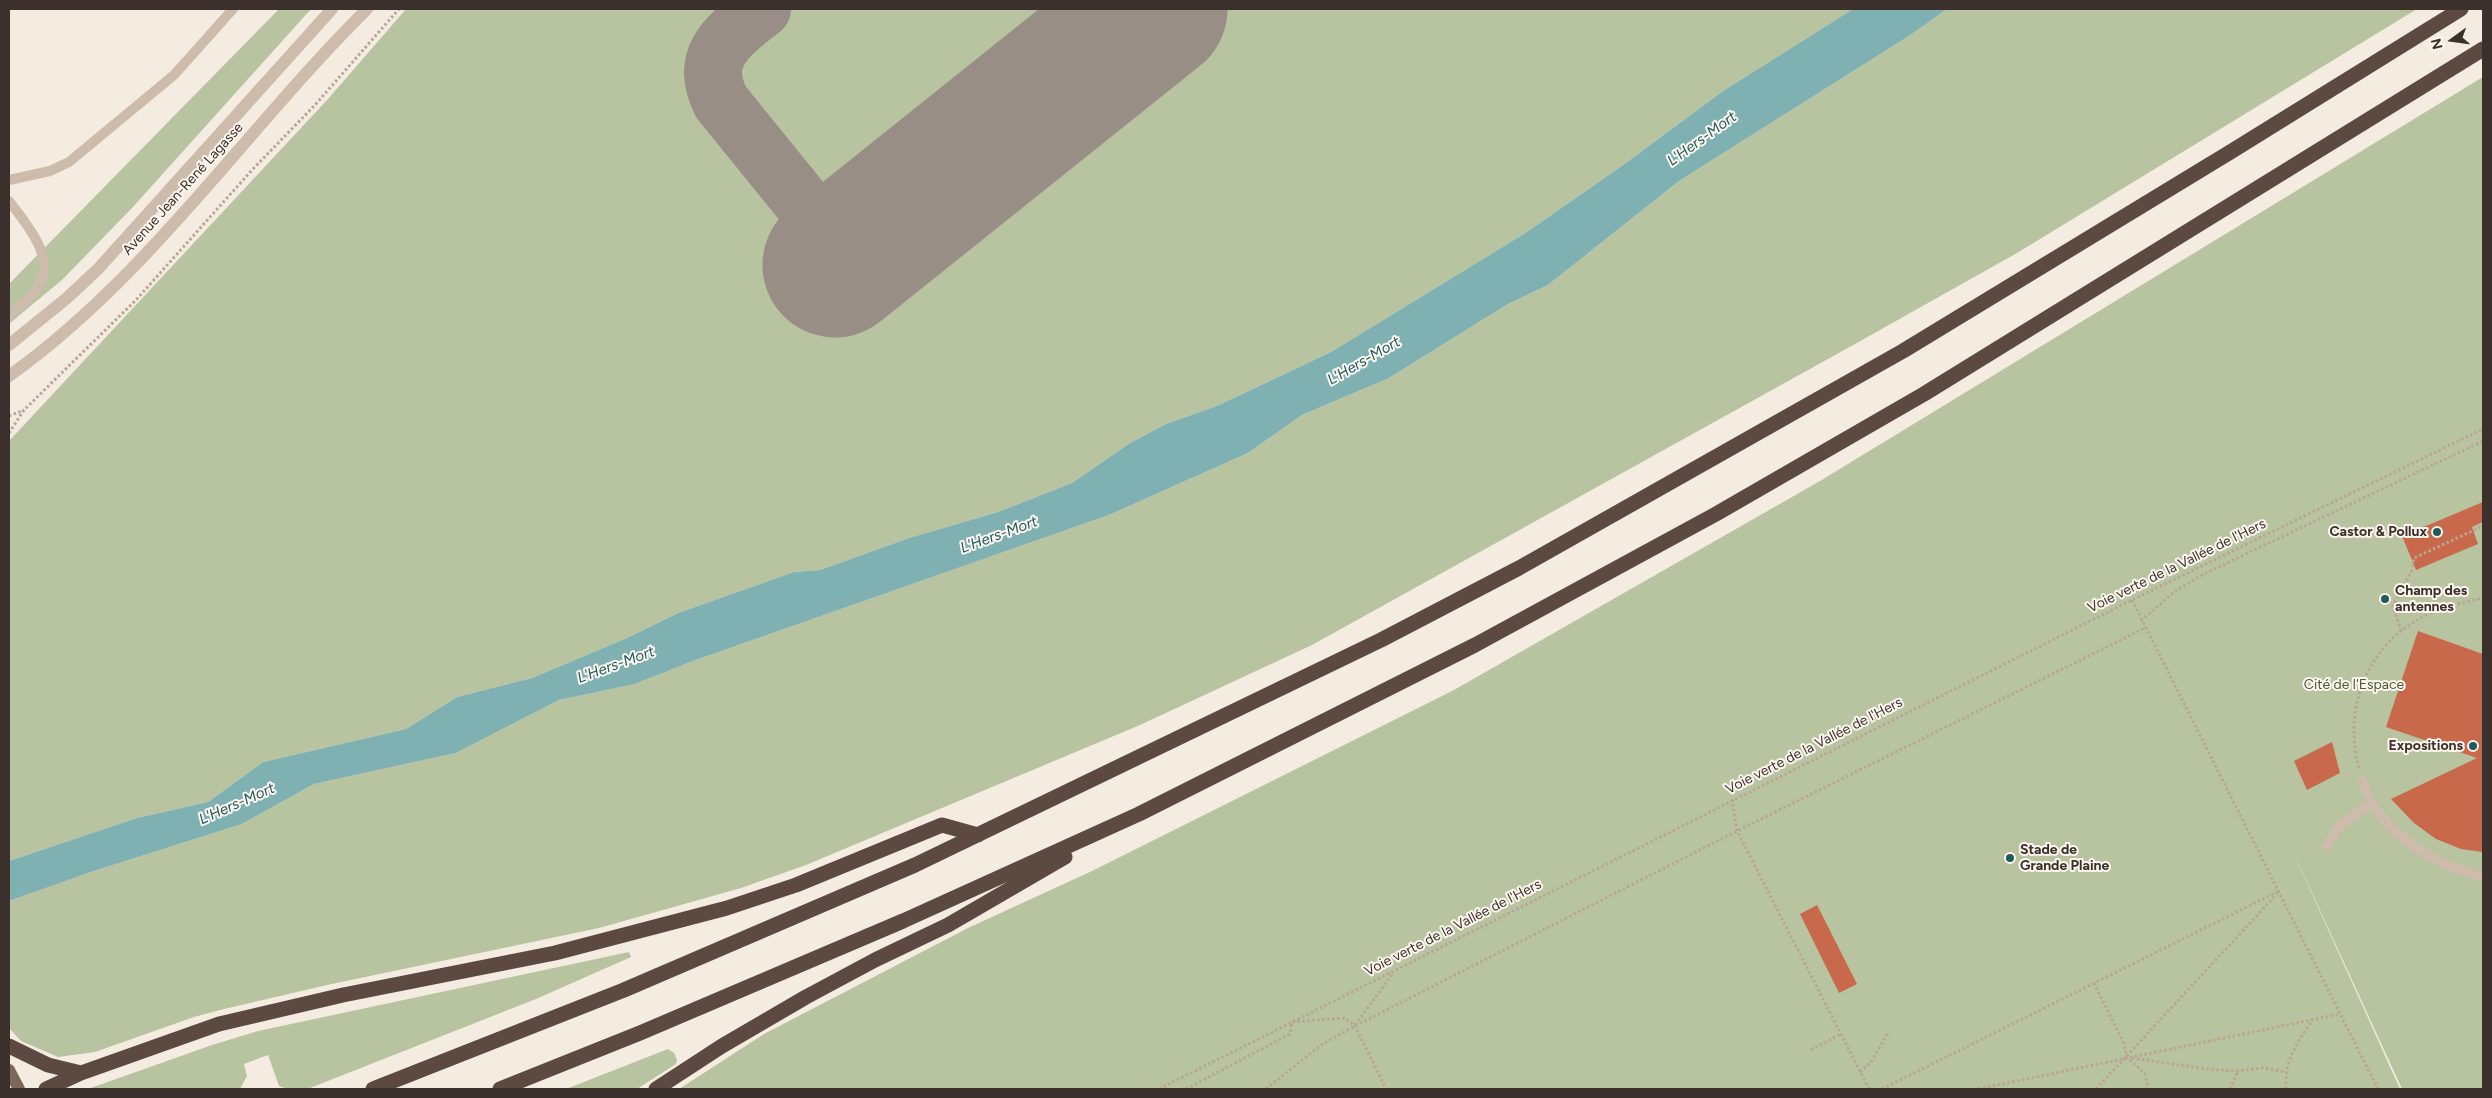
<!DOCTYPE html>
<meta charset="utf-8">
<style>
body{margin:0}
#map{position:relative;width:2492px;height:1098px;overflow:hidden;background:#f4ebe1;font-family:Figtree,sans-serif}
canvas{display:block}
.frame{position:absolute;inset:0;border:10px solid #3b302b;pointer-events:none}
.north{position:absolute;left:2427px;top:15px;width:50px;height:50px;-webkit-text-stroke:4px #fbf5ee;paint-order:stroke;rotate:256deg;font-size:14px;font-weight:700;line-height:20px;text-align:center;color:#3b302b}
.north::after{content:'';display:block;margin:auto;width:18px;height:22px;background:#3b302b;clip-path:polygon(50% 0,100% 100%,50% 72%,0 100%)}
</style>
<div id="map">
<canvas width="2492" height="1098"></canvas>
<div class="frame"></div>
<div class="north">N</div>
</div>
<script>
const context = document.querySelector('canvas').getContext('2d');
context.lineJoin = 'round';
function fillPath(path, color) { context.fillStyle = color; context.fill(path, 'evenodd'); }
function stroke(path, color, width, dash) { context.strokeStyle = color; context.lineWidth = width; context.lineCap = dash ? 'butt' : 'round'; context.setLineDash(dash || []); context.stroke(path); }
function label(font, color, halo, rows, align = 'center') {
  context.font = font + ' Figtree,sans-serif'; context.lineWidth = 4; context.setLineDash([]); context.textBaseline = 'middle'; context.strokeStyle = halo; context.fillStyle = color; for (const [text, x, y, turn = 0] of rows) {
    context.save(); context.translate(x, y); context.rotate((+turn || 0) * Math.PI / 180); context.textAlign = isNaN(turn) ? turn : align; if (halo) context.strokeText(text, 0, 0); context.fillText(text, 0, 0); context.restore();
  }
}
const green = new Path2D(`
 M279,9H311L132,208L63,279L9,324V284Z
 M406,9H739C699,41 689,60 707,109L860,302L1228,9H1853L1723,91L1623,165L1527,232L1331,352L1219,405L1166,424L1130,443L1072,483L998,512L909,538L820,570L794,572L678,613L627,638L532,678L457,697L406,729L263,762L208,802L137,818L9,861V441L328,99Z
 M784,9H1079L862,182C841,189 821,194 803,177L738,100L728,84V66L735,53L752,34Z
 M1947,9H2417L2017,253L1855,344L1312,645L1140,725L806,865L741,888L599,928L327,985L224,1009L194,1017L95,1052L58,1057L21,1041L9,1028V901L94,871L242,824L314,784L456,753L559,700L635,684L693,661L1109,515L1248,453L1302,415L1389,378L1508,304L1548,285L1679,181L1912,34Z
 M2483,77V1089H2402L2285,834L2400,1089H679L764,1034L968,928L1092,871L1454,690L1820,481Z
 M629,952L631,957L536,999L310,1088L288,1089L279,1086L268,1055L244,1064L247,1076L240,1089H88L212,1045L258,1031Z
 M668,1049L674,1053L677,1060L676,1064L637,1089H566Z`);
const water = new Path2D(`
 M1853,9H1947L1912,34L1679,181L1548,285L1508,304L1389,378L1302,415L1248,453L1109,515L693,661L635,684L559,700L456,753L314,784L242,824L94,871L9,901V861L137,818L208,802L263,762L406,729L457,697L532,678L627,638L678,613L794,572L820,570L909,538L998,512L1072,483L1130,443L1166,424L1219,405L1331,352L1527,232L1623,165L1723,91Z`);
const taxiway = new Path2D(`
 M762,9C729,35 698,56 721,102L815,218C840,240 856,235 885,224`);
const runway = new Path2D(`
 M835,265L1155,9`);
const building = new Path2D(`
 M2483,502V522L2472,527L2478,544L2416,570L2402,536Z
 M2418,631L2483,654V852L2461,849L2436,839L2414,823L2391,799L2477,758L2386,727Z
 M2332,742L2340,773L2307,790L2294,761Z
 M1817,905L1857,984L1839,993L1800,914Z`);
const path = new Path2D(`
 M9,416L24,410
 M9,433L24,410L136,300L252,170L315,105L399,9
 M2132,600L2378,1089
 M2141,621L2174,592L2204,574L2483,441
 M2401,631L2393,606L2412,570L2414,558L2483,526
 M2359,768C2343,709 2366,647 2421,618C2441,607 2462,603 2483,598
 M1732,799L1737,831L1869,1089
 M2094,983L2123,1042L2127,1057L2145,1074L2148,1089
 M1355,1025L1394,972
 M1811,1050L1841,1034
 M2132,1058L2206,1069L2238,1071L2263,1068L2285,1072
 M1860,1072L1871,1062L1889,1031
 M1159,1089L2132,600L2483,429
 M1186,1089L1290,1034L1292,1022L1345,1018L1355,1026L1386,1089
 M1266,1089L1321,1045L1355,1026L1737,831L2145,628
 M1882,1089L2279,891
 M1978,1089L2340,1014
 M2096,1089L2277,894
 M2230,1089L2238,1071
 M2286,1089C2284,1062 2296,1044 2311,1022`);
const lane = new Path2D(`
 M9,180L50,171L69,162L174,75L233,9
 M9,201C27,225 59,259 35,291C28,300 18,307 9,315
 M2362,781L2372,803
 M2327,846L2338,827L2372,803C2398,842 2437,866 2483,876`);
const street = new Path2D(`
 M9,345L67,298L98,269L332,9
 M9,376C149,276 246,129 367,9`);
const primary = new Path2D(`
 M9,1070L19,1089`);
const highway = new Path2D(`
 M9,1046L48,1065L81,1073L219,1024L343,995L555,953L727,908L796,885L942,825L978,835
 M46,1089L81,1073
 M373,1089L624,990L915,865L1381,640L1519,568L1903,351L2232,151L2461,9
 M500,1089L640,1033L903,921L1139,814L1475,645L1716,514L1924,394L2483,49
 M656,1089L722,1046L806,997L875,960L948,925L1065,857`);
const markers = [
 [2437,532,5,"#1f5a5e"],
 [2385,599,5,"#1f5a5e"],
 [2473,746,5,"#1f5a5e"],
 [2010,858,5,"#1f5a5e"]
];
const streetNames = [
 ["Avenue Jean-René Lagasse",183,189,-48],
 ["Voie verte de la Vallée de l'Hers",2177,566,-26],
 ["Voie verte de la Vallée de l'Hers",1814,746,-27],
 ["Voie verte de la Vallée de l'Hers",1453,928,-27]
];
const poiNames = [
 ["Castor & Pollux",2427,532],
 ["Champ des",2395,591,"left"],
 ["antennes",2395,607,"left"],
 ["Expositions",2463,746],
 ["Stade de",2020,850,"left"],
 ["Grande Plaine",2020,866,"left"]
];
const parkNames = [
 ["Cité de l'Espace",2354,685]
];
const waterNames = [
 ["L'Hers-Mort",1702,139,-36],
 ["L'Hers-Mort",1364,361,-30],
 ["L'Hers-Mort",999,535,-20],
 ["L'Hers-Mort",616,665,-20],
 ["L'Hers-Mort",237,804,-24]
];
fillPath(green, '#b8c4a0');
fillPath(water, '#7fb0b2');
stroke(taxiway, '#988e86', 58);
stroke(runway, '#988e86', 145);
fillPath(building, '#c8694b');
stroke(path, '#b9a596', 3, [2.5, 2.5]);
stroke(lane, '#cdbbac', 10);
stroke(street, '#cdbbac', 12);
stroke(primary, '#7d675c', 12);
stroke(highway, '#5c4a42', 15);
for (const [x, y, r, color] of markers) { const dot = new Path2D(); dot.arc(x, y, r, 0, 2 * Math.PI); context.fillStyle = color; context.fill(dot); stroke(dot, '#fbf5ee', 2); }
label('14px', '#3b302b', '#fbf5ee', streetNames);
label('bold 14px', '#3b302b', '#fbf5ee', poiNames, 'right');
label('14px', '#4a5a2e', '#fbf5ee', parkNames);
label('italic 15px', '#1f5a5e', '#fbf5ee', waterNames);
</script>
